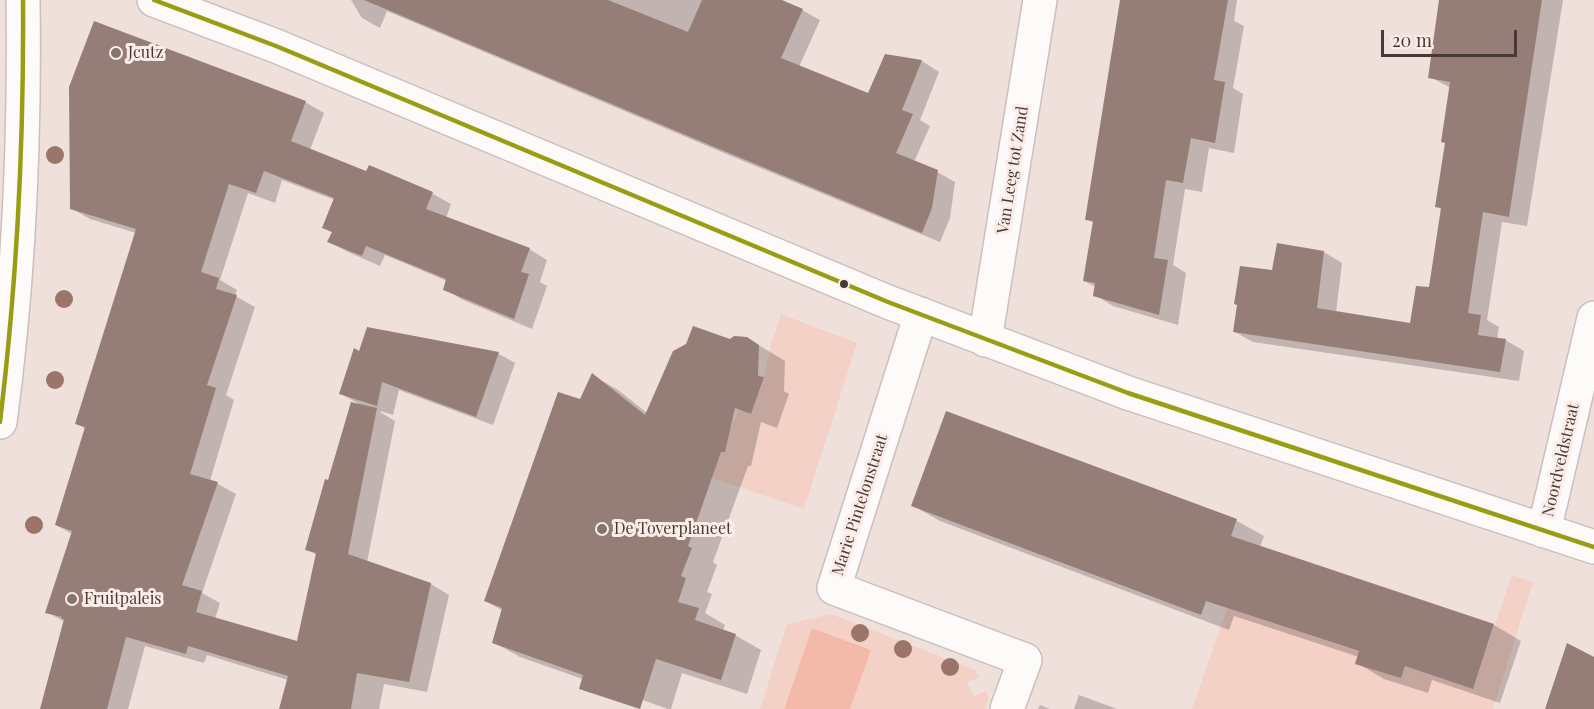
<!DOCTYPE html>
<style>
body{margin:0}
#map{position:relative;width:1594px;height:709px;overflow:hidden;background:#f0e0dc;font-family:"Playfair Display",serif}
canvas{display:block}
.scale{position:absolute;left:1381px;top:30px;width:136px;height:27px;box-sizing:border-box;border:3px solid #453a37;border-top:0;padding-left:8px;font-size:18px;line-height:21px;white-space:nowrap;color:#453a37;-webkit-text-stroke:4px #fdece7;paint-order:stroke}
</style>
<div id="map">
<canvas width="1594" height="709"></canvas>
<div class="scale">20 m</div>
</div>
<script>
const context = document.querySelector('canvas').getContext('2d');
context.lineJoin = 'round';
function fillPath(path, color) { context.fillStyle = color; context.fill(path, 'evenodd'); }
function stroke(path, color, width, dash) { context.strokeStyle = color; context.lineWidth = width; context.lineCap = dash ? 'butt' : 'round'; context.setLineDash(dash || []); context.stroke(path); }
function label(font, color, halo, rows, align = 'center') {
  context.font = font + ' "Playfair Display",serif'; context.lineWidth = 6; context.setLineDash([]); context.textBaseline = 'middle'; context.strokeStyle = halo; context.fillStyle = color; for (const [text, x, y, turn = 0] of rows) {
    context.save(); context.translate(x, y); context.rotate((+turn || 0) * Math.PI / 180); context.textAlign = isNaN(turn) ? turn : align; if (halo) context.strokeText(text, 0, 0); context.fillText(text, 0, 0); context.restore();
  }
}
const green = new Path2D(`
 M781,314L857,343L804,509L712,478L721,452H725L730,430L739,410L751,414L764,377L771,344Z
 M1512,575L1533,582L1493,709H1192L1227,608L1359,652L1379,671L1401,678L1405,666L1473,689Z
 M831,614L975,670L979,677L967,683L974,696L986,691L989,698L985,709H850L871,650L812,628L784,709H760L787,624Z`);
const water = new Path2D(`
 M812,628L871,650L850,709H784Z`);
const shadow = new Path2D(`
 M351,0H778L802,10L820,20L799,67L869,95L886,55L922,61L939,72L920,120L930,126L914,162L937,172L955,182L950,218L940,242L731,156L387,11L380,28L362,18Z
 M1121,0H1237L1234,21L1244,26L1233,88L1243,94L1234,153L1209,148L1202,192L1185,189L1173,265L1186,273L1178,325L1113,306L1095,295L1096,287L1084,281L1094,223L1086,219Z
 M1440,0H1563L1527,226L1502,222L1487,320L1499,327L1497,339L1505,340L1524,351L1519,381L1253,342L1235,332L1274,272L1324,252L1342,263L1336,313L1411,325L1430,289L1443,210L1437,207L1446,143L1451,88L1430,77Z
 M305,102L324,113L310,150L366,173L369,167L433,194L451,204L446,218L529,249L547,260L540,282L547,286L532,329L463,300L445,289L447,281L385,255L380,266L348,252L329,242L333,233L324,227L335,200L282,180L275,203L248,193L220,280L237,290L235,296L255,307L226,395L234,400L210,481L218,484L236,494L202,593L220,603L215,619L298,642L317,555L306,549L330,482L361,405L341,394L360,353L368,329L499,354L515,363L493,425L399,390L393,415L380,411V412L395,421L367,562L431,584L449,595L427,692L384,684L379,709H280L288,680L207,655L204,663L145,646L128,709H42L65,622L47,612L72,534L56,525L86,429L77,424L136,233L90,219L71,208Z
 M747,338L785,361L784,391L789,394L777,428L761,422L751,466H748L713,562L717,565L707,592L712,594L705,613L725,625L723,631L735,635L761,650L747,694L682,673L671,709H668L520,657L493,642L503,611L486,601L592,375L618,390L647,413L731,341Z
 M947,413L1237,521L1264,536L1260,547L1494,625L1521,641L1500,703L1432,680L1428,693L1384,679L1357,663L1359,657L1234,616L1229,630L940,521L912,505Z
 M1079,695L1117,709H1074Z
 M1040,705L1050,709H1038Z`);
const building = new Path2D(`
 M364,0H608L688,32L702,0H782L803,9L781,58L868,93L885,54L922,60L902,110L913,114L896,153L938,170L932,208L922,233L712,146Z
 M1120,0H1228L1214,80L1225,82L1215,143L1191,138L1183,183L1166,180L1154,258L1168,260L1159,315L1093,296L1095,283L1083,281L1093,221L1085,220Z
 M1439,0H1542L1509,217L1483,212L1468,313L1481,315L1478,335L1506,339L1500,372L1233,332L1237,305L1234,304L1240,266L1272,270L1277,243L1324,251L1317,308L1410,323L1416,286L1429,287L1441,208L1435,207L1445,143L1441,142L1450,82L1428,78Z
 M94,21L306,101L291,141L366,171L369,165L433,192L426,209L530,248L521,272L529,274L514,319L443,290L446,279L366,246L362,256L327,242L332,232L322,228L334,198L264,171L256,193L229,184L201,272L219,278L216,289L237,295L207,385L216,388L190,474L218,482L182,585L202,591L196,612L297,641L316,553L305,550L325,479L328,480L351,402L377,408L348,554L431,583L409,682L357,673L351,709H279L288,676L188,646L186,654L126,637L107,709H40L64,619H61L62,617L45,613L72,531L55,525L85,427L75,424L136,229L70,209L69,87Z
 M693,326L730,339L734,336L747,337L759,345L758,376L764,377L751,414L735,408L725,452H721L688,546L692,548L681,576L686,578L678,602L699,608L695,620L736,634L721,680L656,659L640,709L579,689L583,675L492,643L502,608L484,601L558,392L580,399L592,373L645,415L673,351L686,344Z
 M367,327L499,352L476,417L382,382L377,406L339,394L354,348L359,351Z
 M946,411L1237,519L1231,536L1494,624L1473,689L1405,666L1401,678L1355,664L1359,651L1206,601L1201,615L911,506Z
 M1567,643L1594,657V709H1545Z`);
const minor = new Path2D(`
 M154,0L276,46L888,302L1128,393L1594,547
 M921,314L834,588L1025,660L1007,709
 M985,340L1040,0
 M0,422C19,282 25,141 23,0
 M1544,531L1594,318`);
const bus1 = new Path2D(`
 M154,0L276,46L888,302L1128,393L1594,547
 M0,422C17,282 24,141 23,0`);
const trees = [
 [55,155],
 [64,299],
 [55,380],
 [34,525],
 [860,633],
 [903,649],
 [950,667]
];
const markers = [
 [116,53,6,"#817471"],
 [844,284,5,"#453a37"],
 [602,529,6,"#817471"],
 [72,599,6,"#817471"]
];
const poiNames = [
 ["Jcutz",128,53],
 ["De Toverplaneet",614,529],
 ["Fruitpaleis",84,599]
];
const streetNames = [
 ["Van Leeg tot Zand",1013,170,-81],
 ["Noordveldstraat",1561,460,-77],
 ["Marie Pintelonstraat",860,505,-72]
];
fillPath(green, '#f4d1c7');
fillPath(water, '#f4baa9');
fillPath(shadow, '#0003');
fillPath(building, '#957e77');
stroke(minor, '#cbbebb', 36);
stroke(minor, '#fdfafa', 33);
stroke(bus1, '#9a9d13', 4.5);
context.fillStyle = '#9b7569';
for (const [x, y] of trees) { context.beginPath(); context.arc(x, y, 9, 0, 2 * Math.PI); context.fill(); }
for (const [x, y, r, color] of markers) { const dot = new Path2D(); dot.arc(x, y, r, 0, 2 * Math.PI); context.fillStyle = color; context.fill(dot); stroke(dot, '#fdece7', 2); }
label('16px', '#453a37', '#fdece7', poiNames, 'left');
label('16px', '#453a37', '#fdece7', streetNames);
</script>
